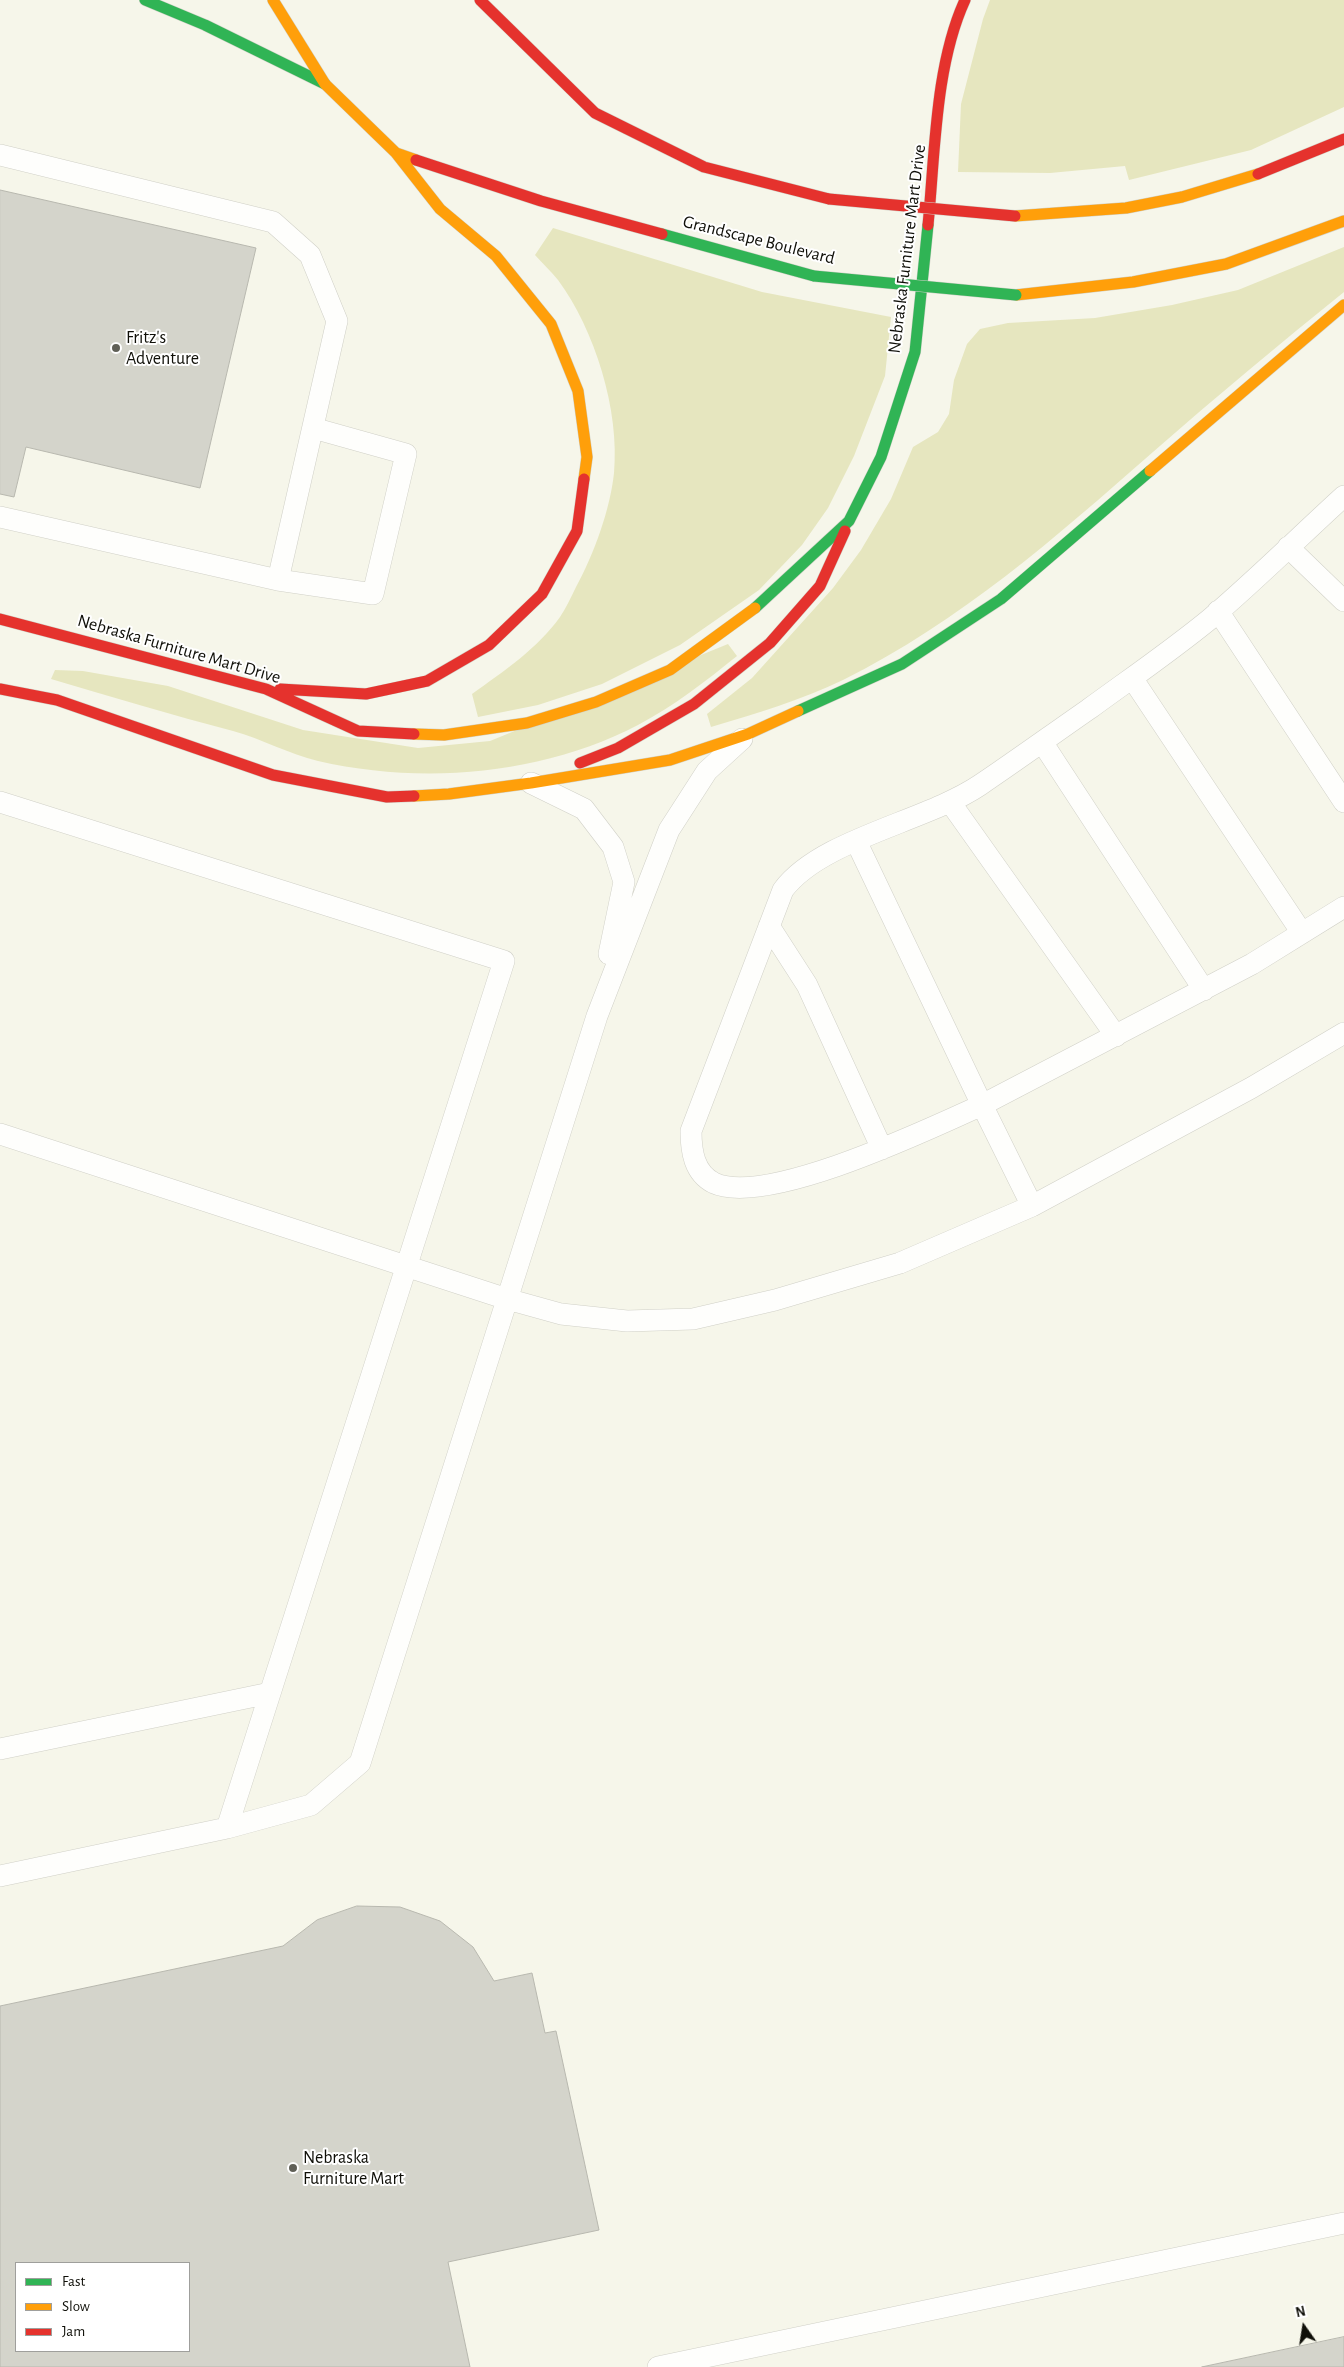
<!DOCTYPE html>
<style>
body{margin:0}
#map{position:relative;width:1344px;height:2367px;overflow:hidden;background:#f6f6ea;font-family:"Alegreya Sans",sans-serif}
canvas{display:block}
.legend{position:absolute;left:15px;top:2262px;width:175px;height:90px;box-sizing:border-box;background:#fff;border:1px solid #9f9f9c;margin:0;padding:6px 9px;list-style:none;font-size:15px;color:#0f0f08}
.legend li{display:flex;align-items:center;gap:10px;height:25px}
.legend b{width:25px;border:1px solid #9f9f9c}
.north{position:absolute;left:1279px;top:2302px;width:50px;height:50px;-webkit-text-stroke:4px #fff;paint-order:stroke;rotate:347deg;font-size:14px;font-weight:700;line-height:20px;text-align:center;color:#0f0f08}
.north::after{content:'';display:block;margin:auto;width:18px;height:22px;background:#0f0f08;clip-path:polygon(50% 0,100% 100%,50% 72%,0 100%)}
</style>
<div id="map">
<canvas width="1344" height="2367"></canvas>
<ul class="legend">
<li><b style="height:6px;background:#30b455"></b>Fast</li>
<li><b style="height:6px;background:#ff9f0a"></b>Slow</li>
<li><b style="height:6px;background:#e5322d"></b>Jam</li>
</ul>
<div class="north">N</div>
</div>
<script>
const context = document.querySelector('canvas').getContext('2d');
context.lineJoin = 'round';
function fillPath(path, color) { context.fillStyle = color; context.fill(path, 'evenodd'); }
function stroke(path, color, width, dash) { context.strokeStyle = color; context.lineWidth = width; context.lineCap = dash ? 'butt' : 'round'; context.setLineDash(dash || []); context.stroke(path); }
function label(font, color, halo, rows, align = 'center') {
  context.font = font + ' "Alegreya Sans",sans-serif'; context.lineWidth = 4; context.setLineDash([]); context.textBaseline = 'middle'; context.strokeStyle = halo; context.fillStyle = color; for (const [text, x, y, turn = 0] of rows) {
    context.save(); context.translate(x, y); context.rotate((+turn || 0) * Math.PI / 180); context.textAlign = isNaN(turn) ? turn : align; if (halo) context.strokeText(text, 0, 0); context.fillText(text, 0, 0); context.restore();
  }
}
const green = new Path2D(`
 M990,0H1344V107L1251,150L1129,180L1125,166L1050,173L958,172L961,104L983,19Z
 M553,228L762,292L891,317L885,376L854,456L828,508L802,545L759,590L680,645L602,684L538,705L478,717L472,694C504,671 537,649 560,617C566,608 571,597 576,587C594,554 610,510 614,473C620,411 595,330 558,280C551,271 542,263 535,255Z
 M1344,247V292C1279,344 1216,397 1153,452C1055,538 961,621 843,680C801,700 755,714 711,727L707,714L752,678L833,588L861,550L891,499L913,447L938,432L949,414L954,380L967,344L980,329L1008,323L1095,318L1172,305L1238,290Z
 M728,644L737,656C706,681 674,706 638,725C542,775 423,785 318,761C289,754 262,739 233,731C172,715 112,697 51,679L55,670L83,671L168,686L303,730L418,748L490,741Z`);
const building = new Path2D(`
 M0,190L256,248L200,488L26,447L14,497L0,494Z
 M357,1906L400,1907L440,1921L473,1947L494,1981L532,1973L545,2033L556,2031L599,2230L448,2262L470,2367H0V2006L283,1946L317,1920ZM16,2263H189V2351H16Z
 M1344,2337V2367H1202Z`);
const lane = new Path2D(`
 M0,155L273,222L310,255L337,321L278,580L0,517
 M1288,547L1344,601
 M278,580L373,594L406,454L313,428
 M1218,611L1344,802
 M1132,678L1302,933
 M1042,742L1204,990
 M531,783L584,809L613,847L624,882L609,954
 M0,802L504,961L227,1828
 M950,802L1116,1036
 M856,841L982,1105L1252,964L1344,907
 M769,926L807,985L882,1149
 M0,1134L507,1299L561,1314L627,1321L693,1319L775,1300L900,1263L1032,1206L1251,1088L1344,1033
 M1032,1206L982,1105C929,1129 766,1207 714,1183C694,1173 691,1151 691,1131L783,890C821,839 925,822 980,785C1017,760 1053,734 1089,709C1130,679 1171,651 1210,619C1256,580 1299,537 1344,496
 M0,1749L270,1693
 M0,1876L227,1828L311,1805L360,1763L597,1016L669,830L707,771L742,739
 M658,2367L1344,2223`);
const fast = new Path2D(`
 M145,0L205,25L325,84
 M662,234L814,276
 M755,608L849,521L881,457L915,352L928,225
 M798,711L902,664L1001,599L1150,471`);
const slow = new Path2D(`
 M273,0L325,84L396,153L416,160
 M396,153L440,209L496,256L551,324L578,391L587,457L584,479
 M1015,216L1126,208L1182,197L1258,174
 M1016,295L1133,282L1226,264L1344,221
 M1150,471L1344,305
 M414,734L444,735L527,723L596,702L670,670L755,608
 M414,796L449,794L531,783L670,760L748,734L798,711`);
const jam = new Path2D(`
 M480,0L595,113L704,167L829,199
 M416,160L541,201L662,234
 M1258,174L1344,139
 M928,225C935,154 935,65 965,0
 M0,619L266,689L358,731L414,734
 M0,689L57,700L273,775L387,797L414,796
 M280,689L366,694L427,681L489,645L542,594L577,531L584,479
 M580,763L618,748L694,704L770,643L820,586L845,531`);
const fastBridge = new Path2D(`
 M814,276L1016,295`);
const jamBridge = new Path2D(`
 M829,199L1015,216`);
const markers = [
 [116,348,5,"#606057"],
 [293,2168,5,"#606057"]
];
const streetNames = [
 ["Grandscape Boulevard",759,240,14],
 ["Nebraska Furniture Mart Drive",907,249,-83],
 ["Nebraska Furniture Mart Drive",179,649,16]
];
const poiNames = [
 ["Fritz's",126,338],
 ["Adventure",126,359],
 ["Nebraska",303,2158],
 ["Furniture Mart",303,2179]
];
fillPath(green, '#e6e6bf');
fillPath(building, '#d4d4cb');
stroke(building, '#b8b8af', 1);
stroke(lane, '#d0d0c7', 22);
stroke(fast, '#d0d0c7', 12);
stroke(slow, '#d0d0c7', 12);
stroke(jam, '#d0d0c7', 12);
stroke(lane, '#fefefc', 21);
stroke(fast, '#30b455', 11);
stroke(slow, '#ff9f0a', 11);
stroke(jam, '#e5322d', 11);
stroke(fastBridge, '#d0d0c7', 12, []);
stroke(jamBridge, '#d0d0c7', 12, []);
stroke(fastBridge, '#30b455', 11);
stroke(jamBridge, '#e5322d', 11);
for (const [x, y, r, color] of markers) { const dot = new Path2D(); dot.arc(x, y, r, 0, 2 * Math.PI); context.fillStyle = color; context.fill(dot); stroke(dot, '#fff', 2); }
label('18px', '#0f0f08', '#fff', streetNames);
label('18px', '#0f0f08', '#fff', poiNames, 'left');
</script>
